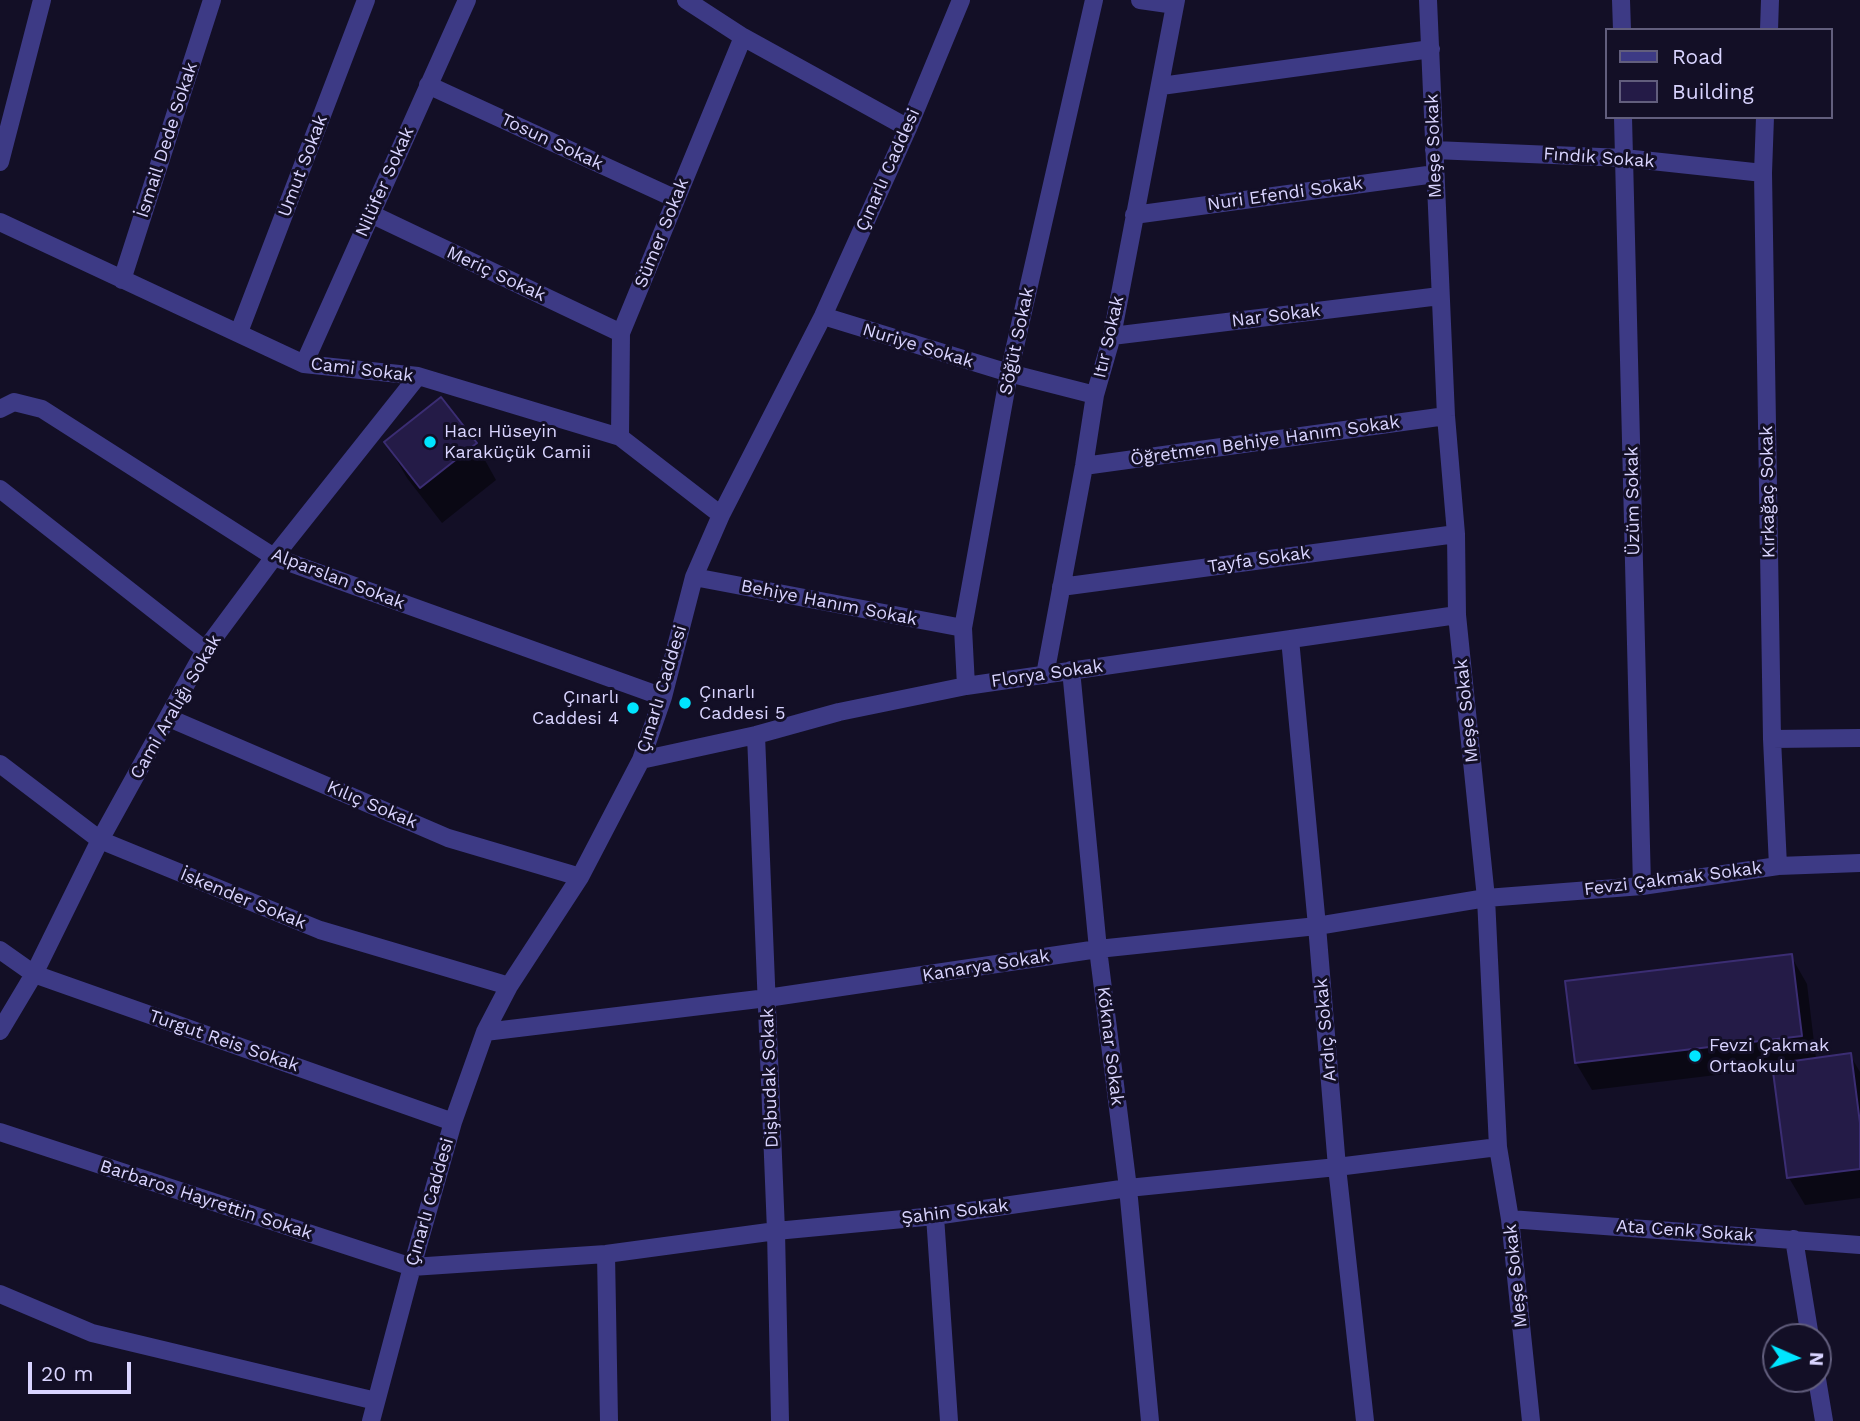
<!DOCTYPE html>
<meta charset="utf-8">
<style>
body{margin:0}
#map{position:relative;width:1860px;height:1421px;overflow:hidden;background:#130f26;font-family:"Work Sans",sans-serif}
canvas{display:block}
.legend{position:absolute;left:1605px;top:28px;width:228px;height:91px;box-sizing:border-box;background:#130f26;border:2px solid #625e7d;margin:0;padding:9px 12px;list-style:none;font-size:21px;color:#d9d4ff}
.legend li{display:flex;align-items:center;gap:14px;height:35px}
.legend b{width:35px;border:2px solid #625e7d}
.north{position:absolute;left:1762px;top:1323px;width:70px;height:70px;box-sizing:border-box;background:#130f26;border:2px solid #625e7d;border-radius:50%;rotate:93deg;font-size:19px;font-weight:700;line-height:28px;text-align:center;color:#d9d4ff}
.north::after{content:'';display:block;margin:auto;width:24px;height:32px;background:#00e5ff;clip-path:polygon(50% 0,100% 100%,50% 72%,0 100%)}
.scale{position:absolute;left:28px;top:1362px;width:103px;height:32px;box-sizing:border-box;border:4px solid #d9d4ff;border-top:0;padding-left:9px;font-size:21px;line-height:24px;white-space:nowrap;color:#d9d4ff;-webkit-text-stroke:5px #130f26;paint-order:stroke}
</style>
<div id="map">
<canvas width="1860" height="1421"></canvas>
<ul class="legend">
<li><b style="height:9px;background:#3d3a85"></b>Road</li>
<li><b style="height:19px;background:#241b47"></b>Building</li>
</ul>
<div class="north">N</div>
<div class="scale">20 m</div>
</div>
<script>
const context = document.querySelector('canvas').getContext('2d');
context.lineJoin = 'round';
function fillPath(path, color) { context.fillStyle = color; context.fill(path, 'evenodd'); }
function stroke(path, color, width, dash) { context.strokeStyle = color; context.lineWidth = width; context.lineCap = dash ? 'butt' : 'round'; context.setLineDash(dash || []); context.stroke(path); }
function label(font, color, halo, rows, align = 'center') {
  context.font = font + ' "Work Sans",sans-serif'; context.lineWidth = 6; context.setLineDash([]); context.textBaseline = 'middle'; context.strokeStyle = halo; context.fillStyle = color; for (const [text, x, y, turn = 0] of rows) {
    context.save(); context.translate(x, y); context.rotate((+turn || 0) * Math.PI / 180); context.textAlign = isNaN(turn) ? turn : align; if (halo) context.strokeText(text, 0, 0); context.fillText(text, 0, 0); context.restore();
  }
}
const shadow = new Path2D(`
 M386,442L476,444L496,480L442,523L407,478Z
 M1791,956L1807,984L1816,1059L1850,1055L1860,1072V1198L1805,1205L1789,1178L1774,1068L1592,1090L1576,1063Z`);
const building = new Path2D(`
 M441,397L477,443L420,488L384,442Z
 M1792,954L1802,1036L1575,1063L1565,981Z
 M1851,1053L1860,1123V1169L1787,1178L1772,1064Z`);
const minor = new Path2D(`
 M686,0L743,37L908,128
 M1140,0L1175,5
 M1428,0L1446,416L1456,534L1457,615L1486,898L1498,1147L1510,1219L1531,1421
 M1621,0L1622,30
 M1769,30L1770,0
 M428,85L676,199
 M1161,86L1431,49
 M1623,117L1642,886
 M1765,117L1763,173L1772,739L1778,866
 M1434,150L1624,158L1763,173
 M0,162L42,0
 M371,214L621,333
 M1134,215L1435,174
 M0,222L304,364L418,376L620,437L721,515
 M122,280L212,0
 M823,316L1009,373L1095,395
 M239,332L366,0
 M1112,336L1440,296
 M304,364L467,0
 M0,409L14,402L42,409L274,557L663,697
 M620,437L621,333L743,37
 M1084,466L1446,416
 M0,489L205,650
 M694,577L963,628
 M1061,587L1456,534
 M1290,639L1317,926L1337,1167L1365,1421
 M1071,670L1098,949L1128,1188L1150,1421
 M1045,675L1084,466L1095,395L1112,336L1176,0
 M966,686L963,628L1009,373L1094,0
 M169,718L448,838L580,877
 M756,735L776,1231L780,1421
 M1772,739L1860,738
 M641,760L756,735L839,712L966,686L1457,615
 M0,764L100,840L320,930L509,986
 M0,950L34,974L453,1122
 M0,1031L34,974L100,840L205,650L274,557L418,376
 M485,1032L767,998L1098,949L1317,926L1486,898L1642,886L1778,866L1860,863
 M0,1132L412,1267L606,1254L776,1231L935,1216L1128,1188L1337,1167L1498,1147
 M935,1216L949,1421
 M1510,1219L1860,1245
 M1794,1239L1810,1337
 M606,1254L609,1421
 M0,1294L92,1333L376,1401
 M1817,1379L1824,1421
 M371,1421L412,1267L453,1122L485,1032L509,986L580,877L641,760L663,697L694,577L721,515L823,316L908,128L961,0`);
const markers = [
 [430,442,7,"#00e5ff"],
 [685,703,7,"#00e5ff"],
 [633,708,7,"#00e5ff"],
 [1695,1056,7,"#00e5ff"]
];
const streetNames = [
 ["İsmail Dede Sokak",167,140,-72],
 ["Tosun Sokak",552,142,25],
 ["Meşe Sokak",1434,146,-92],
 ["Fındık Sokak",1599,158,4],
 ["Umut Sokak",303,166,-69],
 ["Çınarlı Caddesi",888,170,-66],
 ["Nilüfer Sokak",385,182,-66],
 ["Nuri Efendi Sokak",1285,194,-8],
 ["Sümer Sokak",662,233,-68],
 ["Meriç Sokak",496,274,25],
 ["Nar Sokak",1276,316,-7],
 ["Itır Sokak",1109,337,-77],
 ["Söğüt Sokak",1017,341,-78],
 ["Nuriye Sokak",918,346,17],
 ["Cami Sokak",362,370,7],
 ["Öğretmen Behiye Hanım Sokak",1265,441,-8],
 ["Kırkağaç Sokak",1768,492,-91],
 ["Üzüm Sokak",1633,501,-91],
 ["Tayfa Sokak",1259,560,-8],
 ["Alparslan Sokak",338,579,21],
 ["Behiye Hanım Sokak",829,603,11],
 ["Florya Sokak",1047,674,-8],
 ["Çınarlı Caddesi",662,689,-73],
 ["Cami Aralığı Sokak",176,707,-60],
 ["Meşe Sokak",1467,711,-96],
 ["Kılıç Sokak",372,805,23],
 ["Fevzi Çakmak Sokak",1673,879,-7],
 ["İskender Sokak",243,899,22],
 ["Kanarya Sokak",986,966,-9],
 ["Ardıç Sokak",1326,1030,-95],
 ["Turgut Reis Sokak",224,1041,19],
 ["Köknar Sokak",1110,1046,83],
 ["Dişbudak Sokak",770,1078,-92],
 ["Barbaros Hayrettin Sokak",206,1200,18],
 ["Çınarlı Caddesi",430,1202,-74],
 ["Şahin Sokak",955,1212,-7],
 ["Ata Cenk Sokak",1685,1231,4],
 ["Meşe Sokak",1516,1276,-96]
];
const poiNames = [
 ["Hacı Hüseyin",444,432],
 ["Karaküçük Camii",444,453],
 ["Çınarlı",699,693],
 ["Caddesi 5",699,714],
 ["Çınarlı",619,698,"right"],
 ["Caddesi 4",619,719,"right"],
 ["Fevzi Çakmak",1709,1046],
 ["Ortaokulu",1709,1067]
];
fillPath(shadow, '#0007');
fillPath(building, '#241b47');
stroke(building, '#3b2d73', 2);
stroke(minor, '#3d3a85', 18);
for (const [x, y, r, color] of markers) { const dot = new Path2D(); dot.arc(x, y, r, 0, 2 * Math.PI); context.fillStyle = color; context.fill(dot); stroke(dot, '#130f26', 2.5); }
label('18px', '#d9d4ff', '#130f26', streetNames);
label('18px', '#d9d4ff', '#130f26', poiNames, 'left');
</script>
